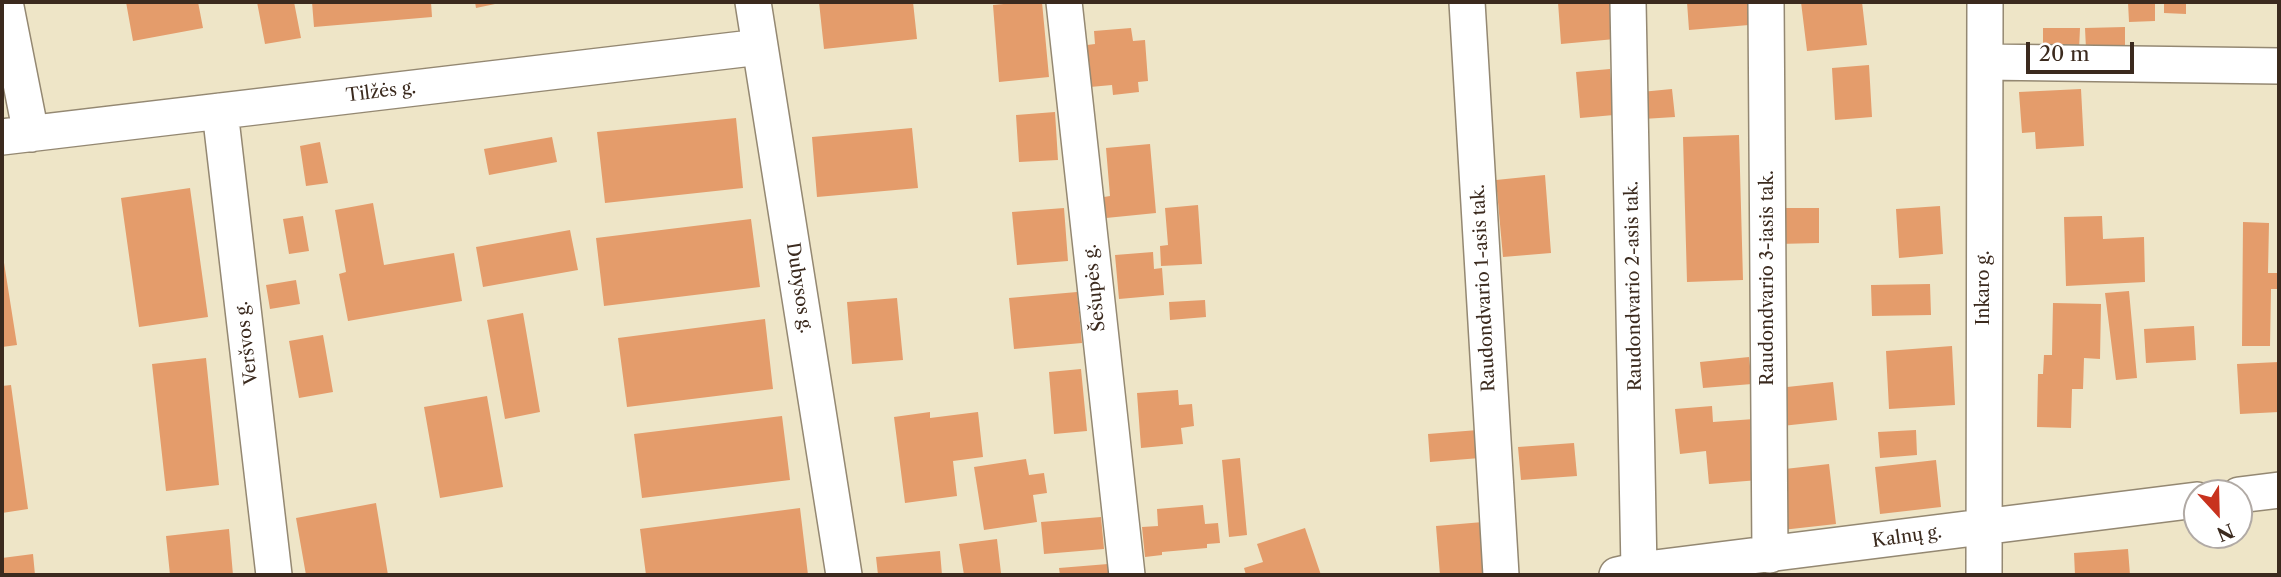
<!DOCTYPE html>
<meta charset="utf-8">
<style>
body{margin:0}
#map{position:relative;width:2281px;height:577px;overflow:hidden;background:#eee5c7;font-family:"Libre Caslon Text",serif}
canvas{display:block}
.frame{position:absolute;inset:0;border:4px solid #3b2a1e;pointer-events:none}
.north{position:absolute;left:2183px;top:479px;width:70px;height:70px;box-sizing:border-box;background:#fff;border:2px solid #b1aaa5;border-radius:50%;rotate:158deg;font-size:19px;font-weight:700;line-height:28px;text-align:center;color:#3b2a1e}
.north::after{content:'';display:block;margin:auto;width:24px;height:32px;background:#c8321e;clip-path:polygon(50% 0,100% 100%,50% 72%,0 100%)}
.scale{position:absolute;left:2026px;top:42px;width:108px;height:32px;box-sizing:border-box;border:4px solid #3b2a1e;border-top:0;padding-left:9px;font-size:21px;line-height:24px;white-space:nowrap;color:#3b2a1e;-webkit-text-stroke:5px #fff;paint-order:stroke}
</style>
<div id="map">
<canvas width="2281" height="577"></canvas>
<div class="frame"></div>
<div class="north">N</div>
<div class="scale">20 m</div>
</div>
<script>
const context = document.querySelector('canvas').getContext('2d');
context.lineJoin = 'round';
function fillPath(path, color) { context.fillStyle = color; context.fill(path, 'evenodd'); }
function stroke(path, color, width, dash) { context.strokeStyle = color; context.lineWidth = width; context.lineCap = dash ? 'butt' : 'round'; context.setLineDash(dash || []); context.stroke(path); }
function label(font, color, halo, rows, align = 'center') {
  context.font = font + ' "Libre Caslon Text",serif'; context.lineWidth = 7; context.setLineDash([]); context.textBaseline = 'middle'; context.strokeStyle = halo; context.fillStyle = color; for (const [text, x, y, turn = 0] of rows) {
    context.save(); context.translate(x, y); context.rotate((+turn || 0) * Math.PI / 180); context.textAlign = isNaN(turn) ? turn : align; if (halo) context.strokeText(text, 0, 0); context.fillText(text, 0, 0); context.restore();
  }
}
const building = new Path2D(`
 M126,2H198L203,28L133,41Z
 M257,2H294L301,38L265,44Z
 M312,2H431L432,17L314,27Z
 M475,2H495V4L476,8Z
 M819,2H913L917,39L824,49Z
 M1025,2H1042L1049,77L999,82L993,5Z
 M1558,2H1611L1615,39L1561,44Z
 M1687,2H1747L1749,25L1689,30Z
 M1801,2H1862L1867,45L1807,51Z
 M2128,2H2155V21L2129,22Z
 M2164,2H2186V14L2164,13Z
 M2125,27V47L2086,49L2085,28Z
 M1131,28L1133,41L1145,40L1148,81L1138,82L1139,92L1113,95L1112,85L1090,87L1087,45L1095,44L1094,31Z
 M2043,28H2080L2079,50L2043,49Z
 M1869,65L1872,117L1835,120L1832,68Z
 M1610,69L1614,115L1580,118L1576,72Z
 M1672,89L1675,117L1643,119L1641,92Z
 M2081,89L2084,146L2036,149L2035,132L2022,133L2019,92Z
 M1055,112L1058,160L1019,162L1016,115Z
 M736,118L743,188L605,203L597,132Z
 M912,128L918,188L817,197L812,137Z
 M1739,135L1743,280L1687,282L1683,137Z
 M552,137L557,162L489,175L484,149Z
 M320,142L328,183L306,186L300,146Z
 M1150,144L1156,213L1106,218L1104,197L1110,196L1106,148Z
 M1545,175L1551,253L1503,257L1496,180Z
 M190,188L208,317L139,327L121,198Z
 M373,203L384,265L454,253L462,301L348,321L339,274L346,272L335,210Z
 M1198,205L1202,264L1161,266L1160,246L1168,245L1165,208Z
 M1940,206L1943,254L1899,258L1896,209Z
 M1064,208L1068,261L1017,265L1012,212Z
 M1777,208H1819V243L1778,244Z
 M303,216L309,251L289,254L283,219Z
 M2102,216L2103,239L2144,237L2145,282L2066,286L2064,217Z
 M751,219L760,287L604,306L596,238Z
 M2243,222L2269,223L2268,273H2279V289H2271L2270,346H2242Z
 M570,230L578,270L483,287L476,247Z
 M2,250L17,345L2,347Z
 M1153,252L1154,269L1162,268L1164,295L1119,299L1115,255Z
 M296,280L300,304L270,309L266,285Z
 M1930,284L1931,315L1872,316L1871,285Z
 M2129,291L2137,378L2116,380L2105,293Z
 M1077,292L1082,343L1014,349L1009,298Z
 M897,298L903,360L852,364L847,302Z
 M1205,300L1206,317L1170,320L1169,302Z
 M2053,303L2101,304L2100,359L2084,358L2083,389H2072L2071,428L2037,427L2038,374H2043L2044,355H2052Z
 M523,313L540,412L505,419L487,320Z
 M765,319L773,389L627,407L618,338Z
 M2194,326L2196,360L2146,363L2144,329Z
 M323,335L333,392L299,398L289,341Z
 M1952,346L1955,405L1889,409L1886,351Z
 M1749,357L1752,384L1703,388L1700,362Z
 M206,358L219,485L166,491L152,364Z
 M2279,362V412L2240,414L2237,364Z
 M1081,369L1087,431L1054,434L1049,372Z
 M1833,382L1837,420L1782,426L1778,388Z
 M11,385L28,509L2,513V386Z
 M1178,390L1179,405L1192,404L1194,426L1181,428L1183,444L1141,448L1137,393Z
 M487,396L503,487L440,498L424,407Z
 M1712,406L1713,422L1754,419L1759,480L1709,484L1706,451L1680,454L1675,409Z
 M930,412V418L978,412L983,457L953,461L957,496L905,503L894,417Z
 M782,416L790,480L642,498L634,434Z
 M1478,430L1480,458L1430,462L1428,434Z
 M1916,430L1917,455L1880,458L1878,432Z
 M1574,443L1577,476L1521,480L1518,447Z
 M1240,458L1247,535L1229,537L1222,460Z
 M1026,459L1029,475L1044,473L1047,493L1033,495L1037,522L984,530L974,467Z
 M1936,460L1941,507L1880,514L1875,467Z
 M1829,464L1836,524L1782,530L1776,470Z
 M376,503L388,575H306L296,518Z
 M1203,505L1205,524L1218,523L1220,543L1207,544V548L1162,552V555L1145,557L1142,527L1158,526L1157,509Z
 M800,508L808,575H646L640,529Z
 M1101,517L1104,549L1044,554L1041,522Z
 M1483,522L1488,575H1440L1436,526Z
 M1305,528L1321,575H1246L1244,568L1263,562L1257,544Z
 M229,529L233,575H170L166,536Z
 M997,539L1001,573L964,575L959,544Z
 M2128,549L2130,575H2075L2074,553Z
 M940,551L942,575H878L876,557Z
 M33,554L35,575H2V558Z
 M1108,564L1109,575H1060L1059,568Z`);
const minor = new Path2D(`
 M5,2L31,134
 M753,2L844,575
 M1064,2L1127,575
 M1467,2L1501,575
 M1628,2L1639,570
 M1766,2L1770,555
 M1985,62L2279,66
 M220,111L274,575
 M2,137L760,47
 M2239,495L2279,490
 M1617,575L1639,570L2197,500
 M1984,575L1985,2`);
const streetNames = [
 ["Tilžės g.",381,92,-7],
 ["Raudondvario 3-iasis tak.",1768,278,-90],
 ["Raudondvario 2-asis tak.",1634,286,-91],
 ["Dubysos g.",799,288,81],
 ["Šešupės g.",1095,288,-96],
 ["Raudondvario 1-asis tak.",1484,288,-93],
 ["Inkaro g.",1984,288,-90],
 ["Veršvos g.",247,343,-97],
 ["Kalnų g.",1907,537,-8]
];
fillPath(building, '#e49c6b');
stroke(minor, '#948872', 38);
stroke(minor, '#fff', 35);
label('18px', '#3b2a1e', '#fff', streetNames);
</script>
